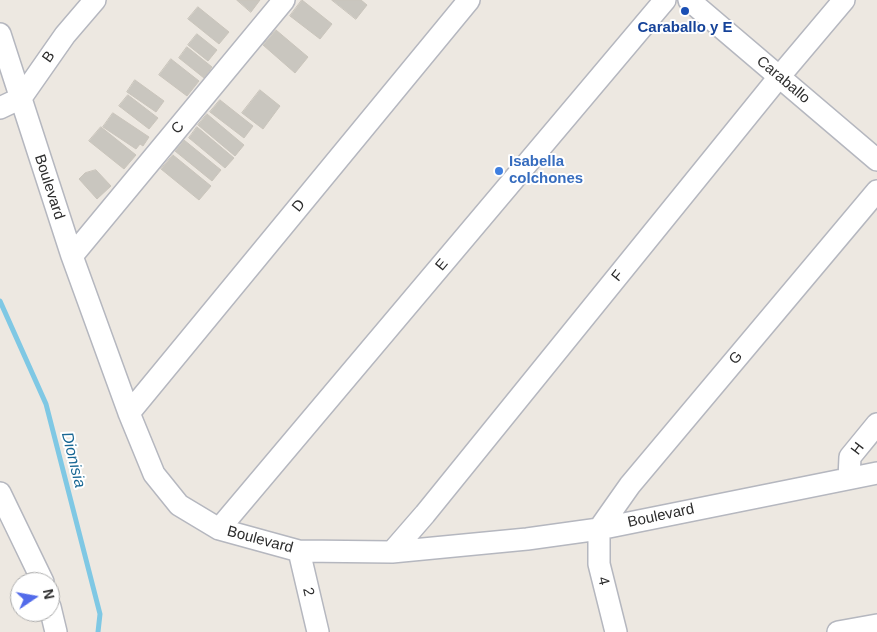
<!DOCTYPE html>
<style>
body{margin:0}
#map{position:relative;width:877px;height:632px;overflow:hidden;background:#ede8e1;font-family:Arial,sans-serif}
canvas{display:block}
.north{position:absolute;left:10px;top:572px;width:50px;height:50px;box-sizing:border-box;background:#fff;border:1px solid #ababab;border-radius:50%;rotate:78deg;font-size:14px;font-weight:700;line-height:20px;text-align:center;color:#2d2d2d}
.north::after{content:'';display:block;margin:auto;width:18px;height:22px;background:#526bea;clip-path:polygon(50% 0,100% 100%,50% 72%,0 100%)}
</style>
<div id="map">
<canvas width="877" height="632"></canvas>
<div class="north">N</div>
</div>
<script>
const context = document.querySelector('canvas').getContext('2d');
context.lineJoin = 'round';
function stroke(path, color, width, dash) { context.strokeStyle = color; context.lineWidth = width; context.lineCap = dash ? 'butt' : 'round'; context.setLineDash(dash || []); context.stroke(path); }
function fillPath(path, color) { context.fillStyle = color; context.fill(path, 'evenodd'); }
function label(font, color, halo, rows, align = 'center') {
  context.font = font + ' Arial,sans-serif'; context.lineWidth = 4; context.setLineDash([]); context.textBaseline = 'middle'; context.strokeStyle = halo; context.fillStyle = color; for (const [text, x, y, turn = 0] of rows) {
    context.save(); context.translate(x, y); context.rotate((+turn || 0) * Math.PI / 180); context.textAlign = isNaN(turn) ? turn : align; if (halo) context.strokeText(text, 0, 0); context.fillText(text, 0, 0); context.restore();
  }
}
const stream = new Path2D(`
 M0,301L46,404L100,614L98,632`);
const building = new Path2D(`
 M237,0H260L251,12Z
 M302,0L332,24L320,39L290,16Z
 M332,0H361L367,5L356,19Z
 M198,7L229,32L219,44L188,19Z
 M276,30L308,57L295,73L263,45Z
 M197,34L217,50L208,61L188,45Z
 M187,47L212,67L204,78L179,58Z
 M171,59L199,81L187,96L159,75Z
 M135,80L164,101L156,112L127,92Z
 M260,90L280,106L263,129L242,113Z
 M128,95L158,118L149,129L119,106Z
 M220,100L253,126L244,138L210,112Z
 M113,113L149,137L143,146L140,144L136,149L103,127Z
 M207,114L244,145L235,156L198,125Z
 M101,127L136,155L124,169L89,141Z
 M197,127L234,158L225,168L189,138Z
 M184,140L221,170L212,181L175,151Z
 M173,155L211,186L199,200L161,169Z
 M96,170L111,186L97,199L79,179L85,173Z`);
const minor = new Path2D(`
 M689,0L877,160
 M0,34L72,256L129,413L154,474L179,505L219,529L299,551L392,552L527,539L599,529L877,473
 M0,108L21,98L65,35L95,0
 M72,256L284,0
 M129,413L469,0
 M849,478L850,457L877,424
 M0,493L43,582
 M219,529L665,0
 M599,529L630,485L877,191
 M599,529V564L616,632
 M299,551L318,632
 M392,552L425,514L779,77L844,0
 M50,607L56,632
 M838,632L877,625`);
const markers = [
 [685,11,5,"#1a4fb4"],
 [499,171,5,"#3f7fe0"]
];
const transitNames = [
 ["Caraballo y E",685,28]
];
const streetNames = [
 ["B",49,57,-55],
 ["Caraballo",783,80,40],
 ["C",178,128,-50],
 ["Boulevard",49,187,72],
 ["D",299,206,-51],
 ["E",442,265,-50],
 ["F",618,276,-51],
 ["G",736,358,-50],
 ["H",858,449,-53],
 ["Boulevard",661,516,-12],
 ["Boulevard",260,540,15],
 ["4",603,581,76],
 ["2",308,592,77]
];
const shopNames = [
 ["Isabella",509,162],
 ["colchones",509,179]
];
const waterNames = [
 ["Dionisia",73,460,76]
];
stroke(stream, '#7fc8e4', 5);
fillPath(building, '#c9c6bf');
stroke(building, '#c9c4bb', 1);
stroke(minor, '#b5b7bf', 24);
stroke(minor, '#fff', 21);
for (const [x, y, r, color] of markers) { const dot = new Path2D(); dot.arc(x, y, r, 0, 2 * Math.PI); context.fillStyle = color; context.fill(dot); stroke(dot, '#fff', 2); }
label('bold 15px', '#164399', '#fff', transitNames);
label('15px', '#2d2d2d', '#fff', streetNames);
label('bold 15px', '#366cbe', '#fff', shopNames, 'left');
label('italic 16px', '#1a6894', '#fff', waterNames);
</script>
